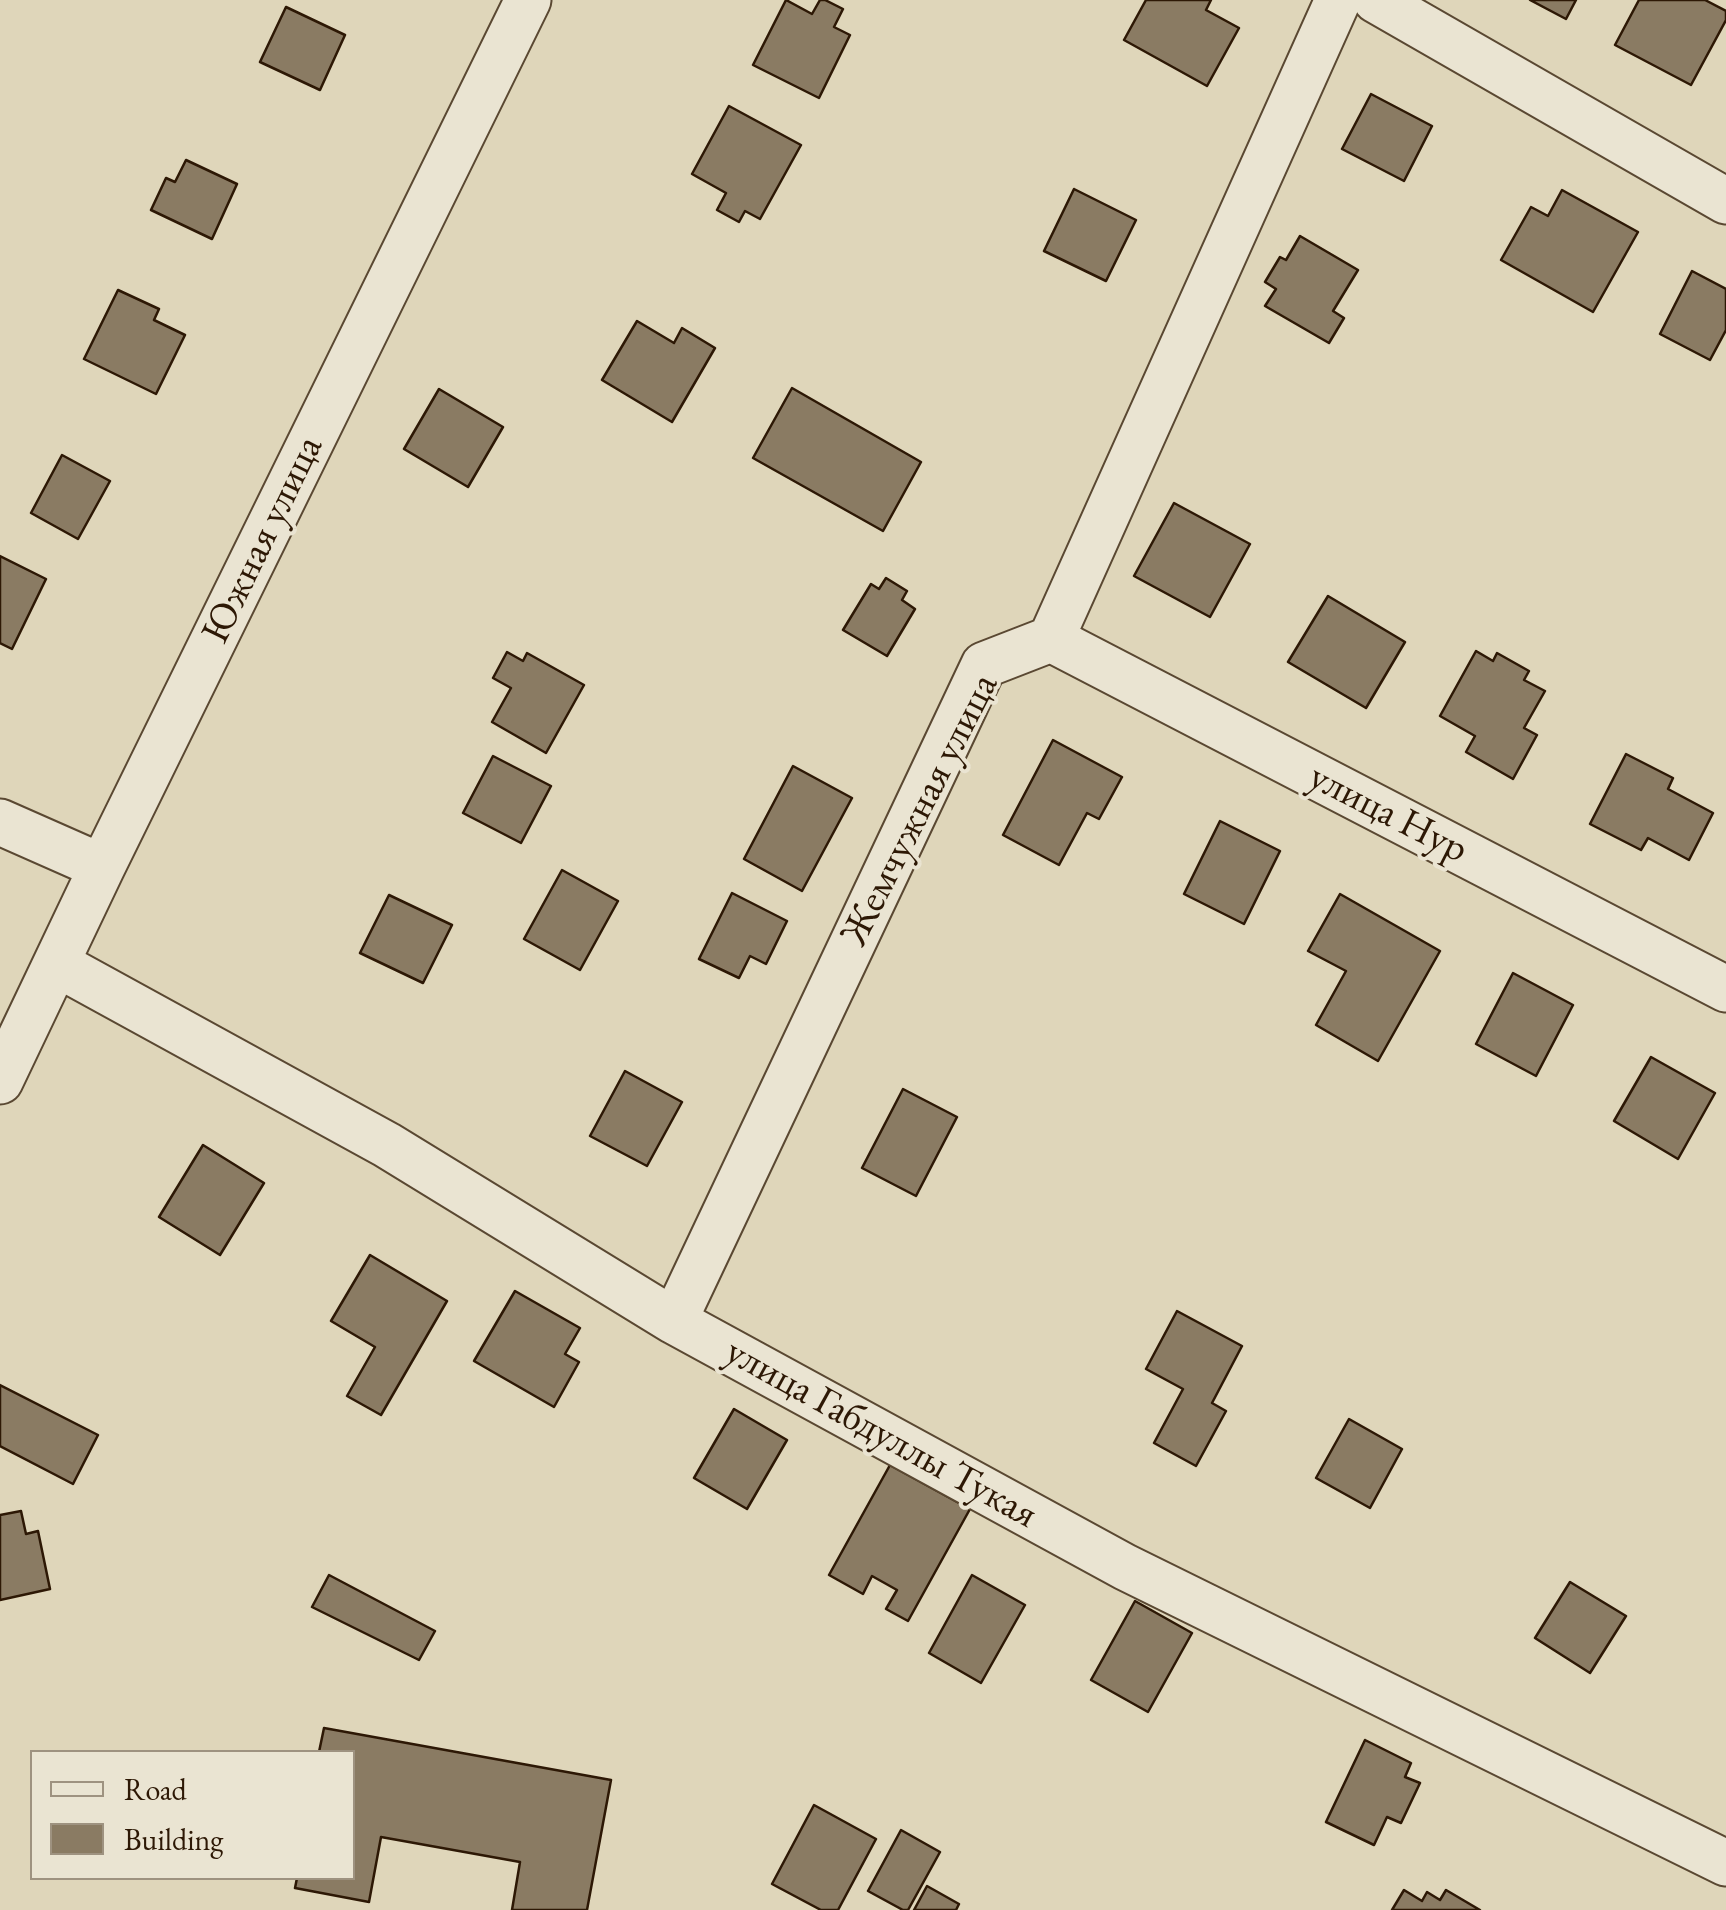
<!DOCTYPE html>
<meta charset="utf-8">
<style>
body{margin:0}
#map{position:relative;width:1726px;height:1910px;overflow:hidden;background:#dfd6ba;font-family:"EB Garamond",serif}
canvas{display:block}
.legend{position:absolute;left:30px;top:1750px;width:325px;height:130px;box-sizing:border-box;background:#eae4d2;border:2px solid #9e9280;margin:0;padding:12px 18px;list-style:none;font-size:30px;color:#2d1805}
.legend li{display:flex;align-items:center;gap:20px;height:50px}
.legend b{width:50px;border:2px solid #9e9280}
</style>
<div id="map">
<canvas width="1726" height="1910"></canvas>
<ul class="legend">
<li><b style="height:12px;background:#eae4d2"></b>Road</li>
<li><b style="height:28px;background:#8a7b63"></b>Building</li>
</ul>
</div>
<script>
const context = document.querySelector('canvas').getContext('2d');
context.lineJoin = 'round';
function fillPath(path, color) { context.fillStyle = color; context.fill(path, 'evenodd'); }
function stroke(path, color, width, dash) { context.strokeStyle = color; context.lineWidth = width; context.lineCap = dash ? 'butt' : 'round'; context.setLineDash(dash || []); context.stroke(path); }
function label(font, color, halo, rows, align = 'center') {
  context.font = font + ' "EB Garamond",serif'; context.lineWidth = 8; context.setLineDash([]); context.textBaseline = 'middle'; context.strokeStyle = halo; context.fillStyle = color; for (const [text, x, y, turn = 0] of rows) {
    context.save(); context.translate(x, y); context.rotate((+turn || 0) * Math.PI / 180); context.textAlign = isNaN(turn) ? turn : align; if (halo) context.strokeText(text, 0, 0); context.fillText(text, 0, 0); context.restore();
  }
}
const building = new Path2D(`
 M786,0L812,14L820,0H825L843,9L834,27L850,35L819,98L753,65Z
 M1146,0H1211L1206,10L1239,28L1207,86L1124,40Z
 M1530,0H1576L1566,19Z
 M1639,0H1705L1726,11V20L1691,85L1615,45Z
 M286,7L345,35L320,90L260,62Z
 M1371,94L1432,126L1404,181L1342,149Z
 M729,106L801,145L760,219L745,211L739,222L717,210L726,193L692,174Z
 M186,160L237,184L212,239L151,210L166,178L175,182Z
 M1074,189L1136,220L1106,281L1044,251Z
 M1562,190L1638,232L1593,312L1501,260L1531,207L1548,216Z
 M1300,236L1358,270L1333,311L1344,318L1329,343L1265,306L1276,289L1265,282L1280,257L1286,260Z
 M1692,271L1726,289V330L1710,360L1660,334Z
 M118,290L159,309L154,320L185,335L156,394L84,359Z
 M637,321L674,343L682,328L715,348L672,422L602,380Z
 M792,388L921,462L883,531L753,458Z
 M439,389L503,427L468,487L404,449Z
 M62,455L110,481L78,539L31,513Z
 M1174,503L1250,544L1210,617L1134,576Z
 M0,556L46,579L12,649L0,643Z
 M886,578L907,591L902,600L915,609L887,656L843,630L871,584L879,589Z
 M1328,596L1405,642L1366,708L1288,662Z
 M1476,651L1493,661L1497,653L1529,671L1524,680L1545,691L1524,728L1537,735L1513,779L1466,752L1475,736L1440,716Z
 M507,652L523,661L527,653L584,685L546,753L492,722L511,688L493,678Z
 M1053,740L1122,777L1099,819L1087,813L1059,865L1003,835Z
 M1626,754L1673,778L1668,789L1713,813L1689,860L1648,838L1641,850L1590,824Z
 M493,756L551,786L521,843L463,813Z
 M793,766L852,798L802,891L744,859Z
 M1220,821L1280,851L1244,924L1184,894Z
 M562,870L618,901L580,970L524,939Z
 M732,893L787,921L766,964L750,956L739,978L699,959Z
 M1340,894L1440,951L1378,1061L1316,1025L1346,971L1308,951Z
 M389,895L452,925L423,983L360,953Z
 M1513,973L1573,1005L1536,1076L1476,1044Z
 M1651,1057L1715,1093L1678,1159L1614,1121Z
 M625,1071L682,1102L647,1166L590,1136Z
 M903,1089L957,1117L916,1196L862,1168Z
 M203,1145L264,1183L220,1255L159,1217Z
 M370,1255L447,1301L381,1415L347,1396L375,1347L331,1321Z
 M515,1291L580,1328L565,1354L579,1362L554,1407L474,1361Z
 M1177,1311L1242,1346L1212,1403L1226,1411L1196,1466L1154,1443L1183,1389L1146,1369Z
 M0,1385L98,1435L73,1484L0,1446Z
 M734,1409L787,1440L747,1509L694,1478Z
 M1349,1419L1402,1449L1370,1508L1316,1478Z
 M890,1465L970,1509L908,1621L886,1609L897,1590L872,1576L863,1594L829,1575Z
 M21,1511L26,1534L38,1531L50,1589L0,1600V1515Z
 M329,1575L435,1631L419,1660L312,1607Z
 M972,1575L1025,1605L981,1683L929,1653Z
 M1570,1582L1626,1616L1590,1673L1535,1638Z
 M1135,1601L1192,1633L1148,1712L1091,1680Z
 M324,1728L611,1780L587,1910H512L520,1862L381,1837L369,1902L295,1888L297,1878H352V1752H319Z
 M1365,1740L1411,1763L1405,1777L1420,1783L1401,1823L1387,1817L1374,1845L1326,1822Z
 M814,1805L876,1839L838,1910H821L772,1884Z
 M901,1830L940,1852L908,1910H903L868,1891Z
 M927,1886L959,1904L956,1910H914Z
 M1404,1890L1422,1901L1427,1892L1440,1900L1446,1890L1480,1910H1392Z`);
const minor = new Path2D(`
 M1376,0L1726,201
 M1051,639L1726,989
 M0,822L102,867
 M57,964L387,1145L674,1321L1125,1567L1726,1863
 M0,1081L102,867L528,0
 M674,1321L984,665L1051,639L1338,0`);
const streetNames = [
 ["Южная улица",263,540,-64],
 ["Жемчужная улица",920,810,-63],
 ["улица Нур",1388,814,27],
 ["улица Габдуллы Тукая",881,1434,29]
];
fillPath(building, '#8a7b63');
stroke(building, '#2d1805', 2.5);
stroke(minor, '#5a4832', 49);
stroke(minor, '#eae4d2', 45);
label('40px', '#2d1805', '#eae4d2', streetNames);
</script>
